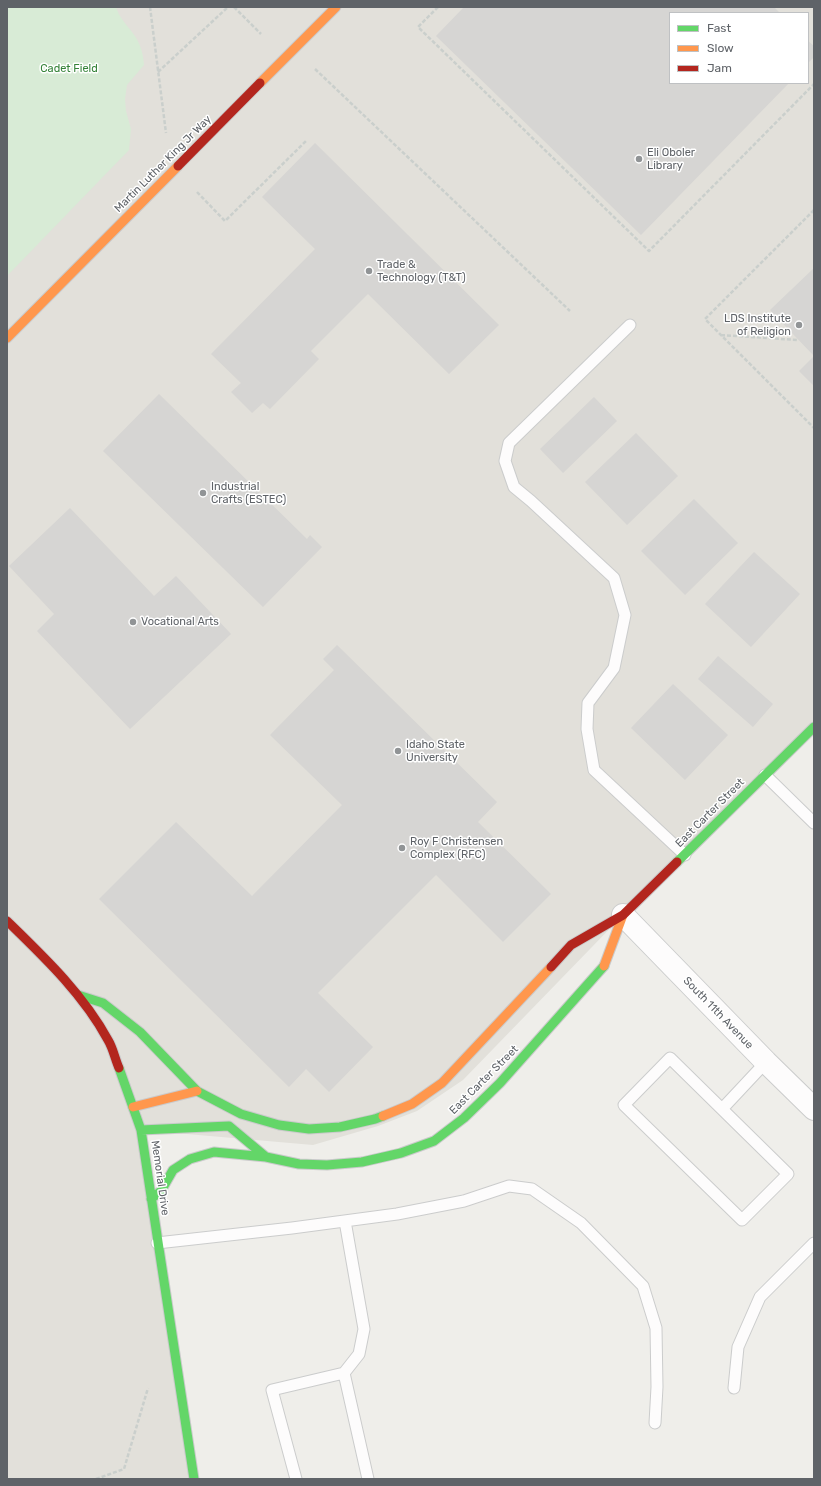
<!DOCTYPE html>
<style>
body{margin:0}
#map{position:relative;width:821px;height:1486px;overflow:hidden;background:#efeeea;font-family:Rubik,sans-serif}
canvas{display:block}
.frame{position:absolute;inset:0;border:8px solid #5f6368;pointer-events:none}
.legend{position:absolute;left:669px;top:12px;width:140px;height:72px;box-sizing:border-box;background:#fff;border:1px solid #bfc1c3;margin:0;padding:5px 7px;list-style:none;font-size:12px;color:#5f6368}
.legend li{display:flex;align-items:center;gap:8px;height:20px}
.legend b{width:20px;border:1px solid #bfc1c3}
</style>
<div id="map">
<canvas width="821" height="1486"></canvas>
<div class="frame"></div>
<ul class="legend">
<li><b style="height:5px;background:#63d668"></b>Fast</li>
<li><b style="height:5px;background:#ff974d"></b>Slow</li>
<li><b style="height:5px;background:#b3261e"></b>Jam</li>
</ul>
</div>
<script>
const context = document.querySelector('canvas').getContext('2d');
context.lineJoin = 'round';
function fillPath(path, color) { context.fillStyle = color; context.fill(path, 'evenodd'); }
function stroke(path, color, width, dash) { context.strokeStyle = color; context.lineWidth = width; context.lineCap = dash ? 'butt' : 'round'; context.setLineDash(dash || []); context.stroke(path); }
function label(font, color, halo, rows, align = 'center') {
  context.font = font + ' Rubik,sans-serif'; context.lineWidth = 3; context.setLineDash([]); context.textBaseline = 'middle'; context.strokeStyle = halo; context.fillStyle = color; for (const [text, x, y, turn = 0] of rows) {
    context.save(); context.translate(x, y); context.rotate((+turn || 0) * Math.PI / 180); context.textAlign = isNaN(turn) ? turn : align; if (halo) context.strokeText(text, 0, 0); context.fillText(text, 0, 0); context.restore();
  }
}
const education = new Path2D(`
 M7,7H814V727L623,915L463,1080L417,1111L378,1126L313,1145L141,1130L194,1479H7ZM670,13H808V83H670Z`);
const green = new Path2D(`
 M7,7H116C119,17 126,24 132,32C140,42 143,52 144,65L127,85L125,99L126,111L131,129L129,150L7,276Z`);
const building = new Path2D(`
 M464,7H774L780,13H670V83H789L641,235L436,36Z
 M808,41L814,46V57L808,63Z
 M315,143L499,325L449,374L368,294L311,351L319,359L270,409L263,403L252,413L231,392L241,383L211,354L315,249L262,197Z
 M814,268V386L799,371L814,356L770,310Z
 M159,394L307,539L310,535L322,547L263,607L103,451Z
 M594,397L617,421L563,473L540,449Z
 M636,433L678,476L627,525L585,482Z
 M694,499L738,543L685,595L641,551Z
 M70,508L154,596L176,576L231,634L130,729L37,631L54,614L9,566Z
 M754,552L800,594L751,647L705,604Z
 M337,645L497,802L478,822L551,894L503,942L436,875L318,993L373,1047L329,1092L306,1069L289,1087L99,899L176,822L252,896L342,805L270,735L334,670L323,659Z
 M718,656L773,704L753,727L698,679Z
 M673,684L728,735L685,780L631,728Z`);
const path = new Path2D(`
 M150,7L166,133
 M234,7L261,34
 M438,7L418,27L649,251L814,84
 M315,69L570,311
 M158,72L228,7
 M197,192L225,221L307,140
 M814,210L705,319L814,428
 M721,335L798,340
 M96,1479L124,1469L148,1388`);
const lane = new Path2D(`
 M630,325L509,443L505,461L514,487L531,501L614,578L625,615L614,668L588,703L587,729L594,770L685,855
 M765,775L814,823
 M670,1058L788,1174L742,1220L624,1105Z
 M722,1109L766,1062
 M157,1243L292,1228L397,1214L464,1201L509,1186L532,1189L581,1223L643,1286L656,1328L657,1387L655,1423
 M344,1373L359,1354L364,1329L345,1221
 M734,1388L738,1347L760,1297L814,1243
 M296,1479L272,1390L344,1373L368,1479`);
const street = new Path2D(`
 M623,915L766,1062L814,1109`);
const fast = new Path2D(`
 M677,862L814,727
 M78,995L103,1003L140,1032L197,1091L241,1114L279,1125L309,1129L340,1127L375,1119L383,1116
 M119,1068L141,1130L194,1479
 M141,1130L229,1126L266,1157L299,1164L327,1165L362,1162L401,1153L434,1141L464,1118L500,1083L604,966
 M151,1199L161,1191L173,1170L190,1159L214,1152L266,1157`);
const slow = new Path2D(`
 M260,83L336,7
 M7,338L178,166
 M604,966L623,915
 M133,1107L197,1091
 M383,1116L412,1104L442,1083L551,967`);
const jam = new Path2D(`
 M178,166L260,83
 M7,921C44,957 83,994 108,1040C113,1048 115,1059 119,1068
 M551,967L571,945L623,915L677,862`);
const markers = [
 [639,159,4,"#919496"],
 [369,271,4,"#919496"],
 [799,325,4,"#919496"],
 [203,493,4,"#919496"],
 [133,622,4,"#919496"],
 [398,751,4,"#919496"],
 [402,848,4,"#919496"]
];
const parkNames = [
 ["Cadet Field",69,69]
];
const poiNames = [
 ["Eli Oboler",647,153],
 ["Library",647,166],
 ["Trade &",377,265],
 ["Technology (T&T)",377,278],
 ["LDS Institute",791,319,"right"],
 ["of Religion",791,332,"right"],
 ["Industrial",211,487],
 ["Crafts (ESTEC)",211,500],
 ["Vocational Arts",141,622],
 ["Idaho State",406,745],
 ["University",406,758],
 ["Roy F Christensen",410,842],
 ["Complex (RFC)",410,855]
];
const streetNames = [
 ["Martin Luther King Jr Way",163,164,-45],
 ["East Carter Street",710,813,-45],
 ["South 11th Avenue",718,1013,46],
 ["East Carter Street",484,1080,-45],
 ["Memorial Drive",160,1178,82]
];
fillPath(education, '#e2e0da');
fillPath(green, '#d8ebd6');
fillPath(building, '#d6d5d3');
stroke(lane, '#cbcccc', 13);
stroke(street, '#cbcccc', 24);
stroke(fast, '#cacacb', 11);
stroke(slow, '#cacacb', 11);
stroke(jam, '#cacacb', 11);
stroke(path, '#cacfcc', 2.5, [4, 2]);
stroke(lane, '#fdfcfc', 11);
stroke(street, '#fdfcfc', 22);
stroke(fast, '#63d668', 9);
stroke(slow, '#ff974d', 9);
stroke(jam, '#b3261e', 9);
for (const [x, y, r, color] of markers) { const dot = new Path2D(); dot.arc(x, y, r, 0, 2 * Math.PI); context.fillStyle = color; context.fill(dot); stroke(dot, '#fff', 1.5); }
label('11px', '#348238', '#fff', parkNames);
label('11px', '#5f6368', '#fff', poiNames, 'left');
label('11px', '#5f6368', '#fff', streetNames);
</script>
